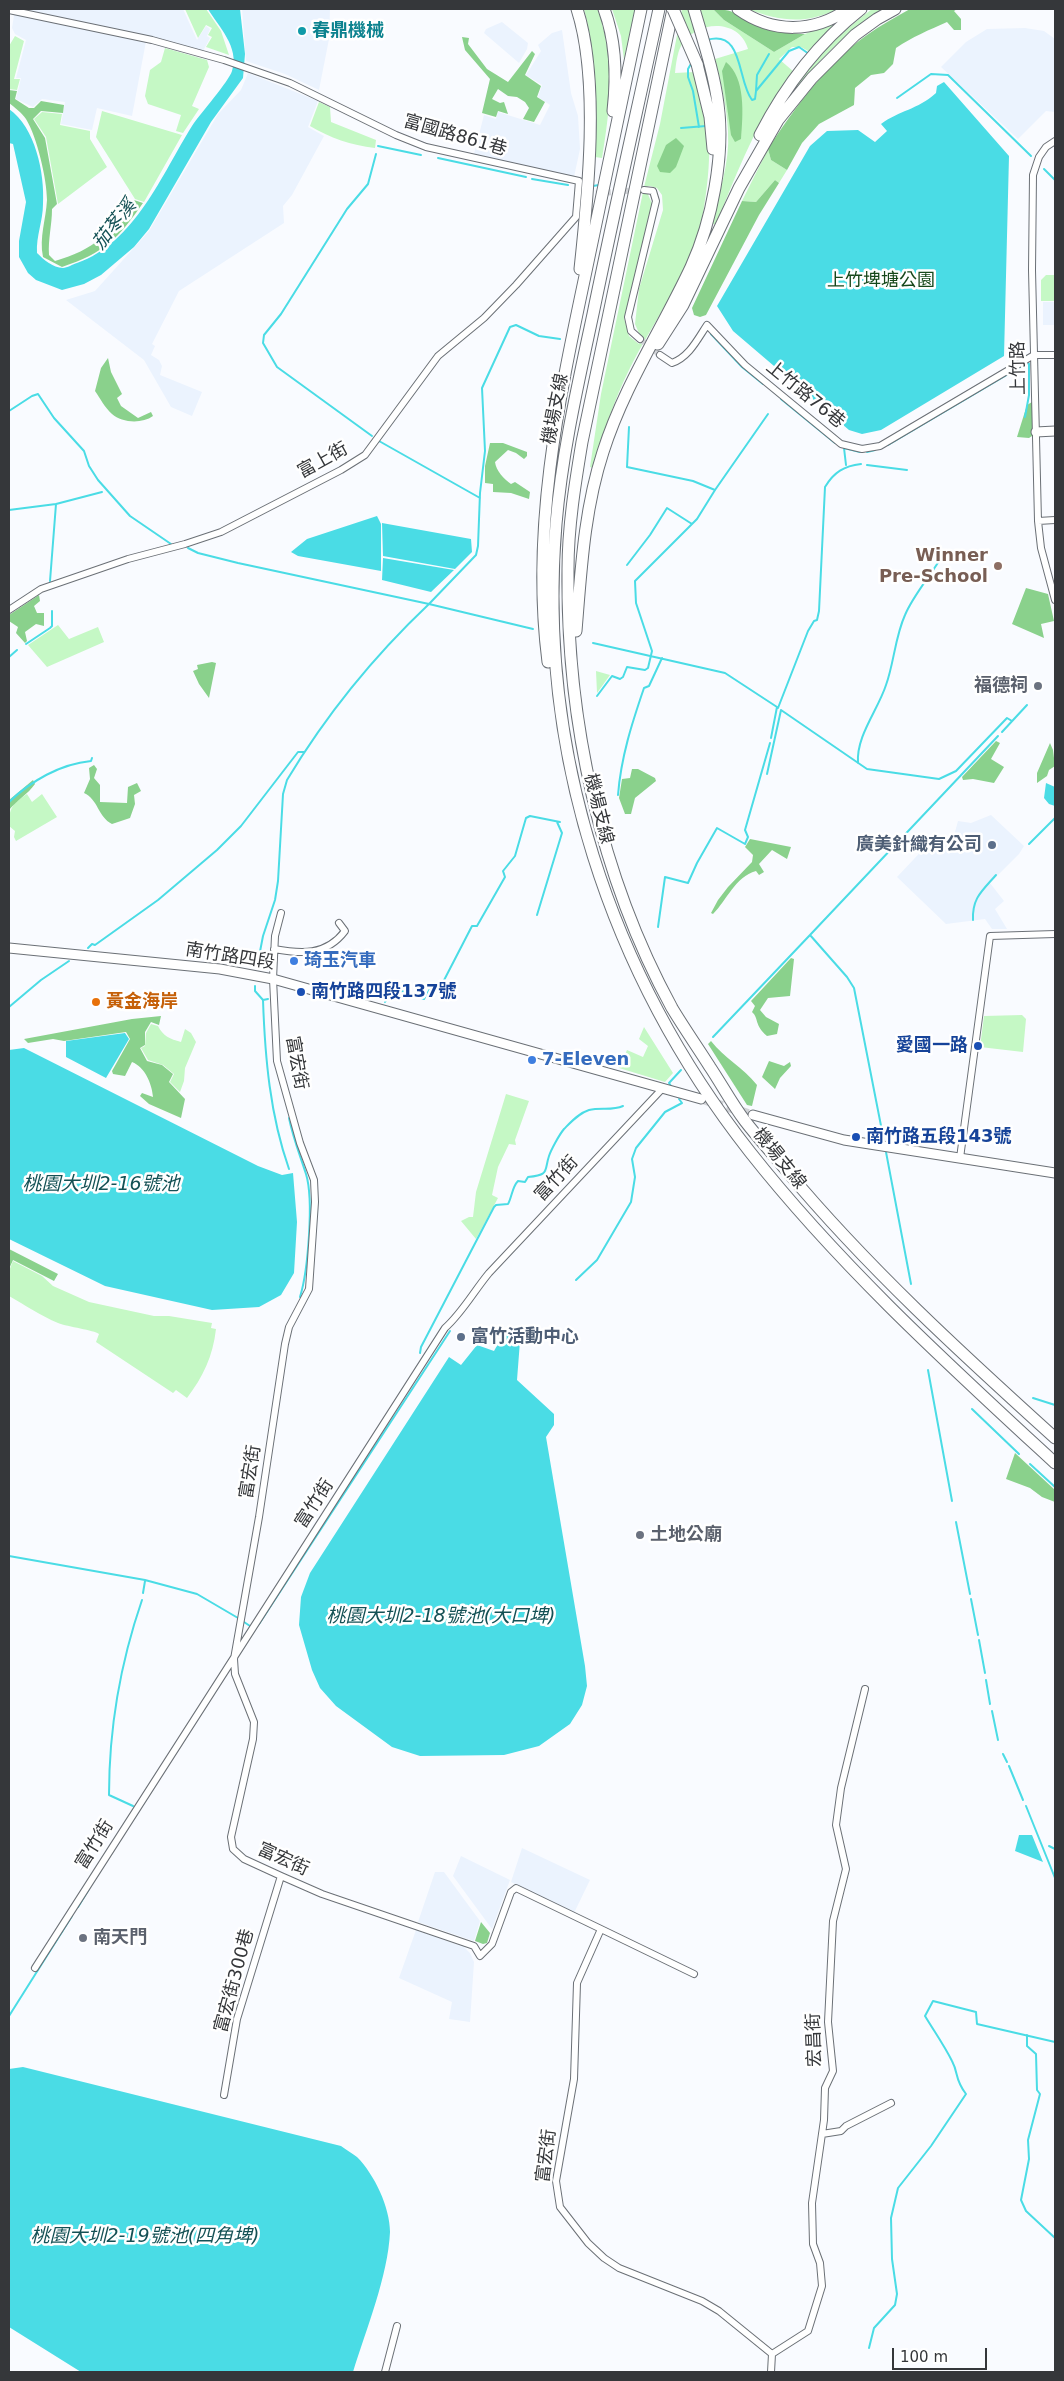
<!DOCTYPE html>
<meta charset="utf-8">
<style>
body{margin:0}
#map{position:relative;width:1064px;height:2381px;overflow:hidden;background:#f9fbff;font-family:"DejaVu Sans",sans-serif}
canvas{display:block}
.frame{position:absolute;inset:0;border:10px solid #35373a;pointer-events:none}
.scale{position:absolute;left:892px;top:2348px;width:95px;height:22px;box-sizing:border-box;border:2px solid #35373a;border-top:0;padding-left:6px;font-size:15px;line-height:18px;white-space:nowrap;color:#35373a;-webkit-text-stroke:4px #fff;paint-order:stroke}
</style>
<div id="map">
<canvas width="1064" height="2381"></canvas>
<div class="frame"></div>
<div class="scale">100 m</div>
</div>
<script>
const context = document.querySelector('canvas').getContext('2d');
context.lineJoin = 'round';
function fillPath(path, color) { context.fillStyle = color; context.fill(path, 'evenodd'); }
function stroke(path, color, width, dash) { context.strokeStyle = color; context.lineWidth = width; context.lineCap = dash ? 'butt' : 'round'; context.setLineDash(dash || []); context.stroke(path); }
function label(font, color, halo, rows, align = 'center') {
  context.font = font + ' "DejaVu Sans","Noto Sans TC",sans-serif'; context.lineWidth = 5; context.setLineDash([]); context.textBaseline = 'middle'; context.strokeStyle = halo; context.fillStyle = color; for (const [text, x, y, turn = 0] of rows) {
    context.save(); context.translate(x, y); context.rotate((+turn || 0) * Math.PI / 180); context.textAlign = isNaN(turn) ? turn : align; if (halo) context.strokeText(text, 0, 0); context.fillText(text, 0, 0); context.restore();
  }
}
const built = new Path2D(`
 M15,9H183L197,40L206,26L210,29L207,36L210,38L203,51L147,36L132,116L97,108L92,130L61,124L65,102L42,99L33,107L16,99L21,78H16L26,40L15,34L12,28Z
 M242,9H330L329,39L319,90L285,74L246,61Z
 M502,22L528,43L527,49L519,63L484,33L486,29Z
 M1025,28L1044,31L1055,39V112L1046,111L1018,139L941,67L966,42L987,29Z
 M562,30L571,93L578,116L580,149L574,177L474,154L484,115L496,119L498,112L540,125L550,105L538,97L542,85L526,75L541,51L538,45L552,33Z
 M248,73L318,101L308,127L324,136L292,195L283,206L284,223L179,291L152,344L155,346L151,355L159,360L162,366L160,375L202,392L192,416L171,407L144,360L66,300L95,291L149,231L218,114L241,90Z
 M1043,302H1055V325H1043Z
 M991,815L1024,846L1019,854L990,883L1004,901L995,909L1007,929H992L985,919L946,924L897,877L930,842L952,843L958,821L971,823Z
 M522,1848L590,1880L574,1913L511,1882Z
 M461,1856L510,1880L492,1929L453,1876Z
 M435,1872H444L480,1921L474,1941L418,1922Z
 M416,1930L464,1947L470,1953L474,1962L470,2022L449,2019L452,2002L399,1978Z`);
const green = new Path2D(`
 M185,9H206L221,31L229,55L206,47L212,37L208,35L212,28L206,25L198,38Z
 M584,9H598C615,63 611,103 602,158L595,157C595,107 597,58 584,9Z
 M612,9H635L624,60L621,36Z
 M682,9H713L724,20L774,52L805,34L834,22L849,14L810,52L801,47H792L779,59L794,72C758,117 737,172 716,225L711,223C719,193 730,163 728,132C727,107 721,83 715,59L748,49C739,18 696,20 681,46C677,54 676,64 675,73L695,72C699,90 706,109 708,128C711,153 708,182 704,207C695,267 656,316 630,368C614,400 603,434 593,468L590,467L601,394L643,192H647L653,206L624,318L629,336L639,344L641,338L635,324L639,289L663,210L662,195L657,188L650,186L644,187L660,124Z
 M747,9H838C804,25 781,21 747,9Z
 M872,9H882C845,32 817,63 789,96C810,61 839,34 872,9Z
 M15,36L24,41L14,79H20L17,90L9,89V46Z
 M165,48L207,60L209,67L192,106L199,109L183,133L176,131L181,115L148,104L145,96L150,70L161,62Z
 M319,102L330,107L331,122L376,140L375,148C351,145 330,138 310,126Z
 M102,111L182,135L144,202L135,199L96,137Z
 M42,112L62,114L60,125L90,131V139L107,167L58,204L46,137L34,119Z
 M768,149L771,160L787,170L779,183L775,180L756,202L742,201Z
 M1046,275H1055V301H1041V280Z
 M58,625L69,639L98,627L104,642L47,667L28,645Z
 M596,671L610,675L597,693Z
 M27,794L32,802L42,794L57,817L16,841L14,837L15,831L9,826C9,808 12,804 27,794Z
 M1022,1015L1026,1019L1023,1052L980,1047L984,1016Z
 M151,1024L158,1026C163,1036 170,1039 181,1042L185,1029L191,1033L196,1042L185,1068L184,1081L180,1092L170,1082L174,1074L163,1065L148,1060L141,1048L145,1046L146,1033Z
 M644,1027L673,1073L665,1082L619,1068L627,1050L643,1057L648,1046L639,1039Z
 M506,1094L529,1101L515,1140L516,1145L509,1144L498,1167L492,1195L498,1198L476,1239L461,1221L469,1217H473L476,1192Z
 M13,1261L42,1276L53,1286L89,1302L154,1316H169L212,1323L211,1328L216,1329C213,1356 203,1377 187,1398L176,1390L173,1393L96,1342L99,1334C94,1330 68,1327 58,1323C41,1316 25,1305 9,1296V1271Z`);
const forest = new Path2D(`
 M713,9C739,9 737,18 759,27C773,33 790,33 805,34L774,52L724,20Z
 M910,9H957L954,11L961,19V30H954L947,22C929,30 912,37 896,48L893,64L884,73L871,75L855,88L854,105L819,124L802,143L787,170L771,160L768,149C793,110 828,62 867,35C881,25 896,17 910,9Z
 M462,37L469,38L468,44L487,69L508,82L532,51L535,54L525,75L541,86L537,97L545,102L534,122L523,119L529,108L525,102L517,97L508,96L498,89L492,99L500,103L504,102L508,114L498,111L496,117L482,113L490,79L465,50Z
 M726,62C746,78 743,115 741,139L735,142L731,135L722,71Z
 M9,90L17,91L15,99L29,108H34L41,101L64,105L63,113L41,111L33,119L45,138L57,204L52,209C52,225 48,239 49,255L55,261C94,250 111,233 134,200L143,203C118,239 104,253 62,267L43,257C39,237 46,220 47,200C47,179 37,137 26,119C22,113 14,107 9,103Z
 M676,138L684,146L676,167L670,173L660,172L657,166L666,145Z
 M775,180L779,183L759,215L706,315L700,317L694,315L692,308L742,201L756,202Z
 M108,358L111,372L122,394L117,398L121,406L138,418L151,412L153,416C142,424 122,423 112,414C105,408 100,398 95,391L101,368Z
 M1032,402V436L1029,438L1017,437L1027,405Z
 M490,443H503L527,452V456L524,459L516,453L508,450L495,462C496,471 504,479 511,484L515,482L530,492L529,499L511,493L493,492V484L485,483V466Z
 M1026,588L1048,594L1054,621L1041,624L1044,638L1012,624Z
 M39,595L40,601L34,606L37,613H44V626L36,624L25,632L27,641L25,643L16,633L18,627L9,621V615Z
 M212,662L216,663L209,698L199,684L193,671L198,669L197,665Z
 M996,741L1000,743L991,759L1004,767L994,783L973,779L963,780L962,777Z
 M1050,743L1053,750L1055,766L1049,770L1047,776L1037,783V773Z
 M94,765L97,769L94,778L100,785V802L127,803L128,787L137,783L141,791L134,795L135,804L130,818L112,824C98,817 98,799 84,793L90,779L89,768Z
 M632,769H638L655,778L656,781L635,798L631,814H625L619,798L622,779L630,778Z
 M33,780L35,784C28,794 17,800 9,810V800Z
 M750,839L791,847L787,859L772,850L759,864L764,872L759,875L756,871C735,877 727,900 713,914L711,913L718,900L728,887L752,862L753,855L745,847Z
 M791,958L794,959L790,996L768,998L760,1010L766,1017L779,1024L777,1034L767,1036C754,1025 759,1018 752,1012L755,1006L751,1001Z
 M161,1016L159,1025L151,1022L145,1032V1045L140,1048L147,1061L162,1065L173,1074L169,1082L185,1099L181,1118L149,1104L140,1096L142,1093L153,1097C152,1084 145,1067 132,1062L125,1076L113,1074L112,1071L130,1039L126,1032L64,1041L53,1039L28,1043L24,1039L132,1019Z
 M711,1041C724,1058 743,1067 757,1085L752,1106L747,1105L708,1044Z
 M769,1061L784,1066L790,1062L791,1066L780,1078L775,1089L762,1077Z
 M9,1249L58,1274L54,1281L13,1260L9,1269Z
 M1015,1453L1055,1490V1502L1042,1497L1030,1488L1006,1479Z
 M481,1922L490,1933L487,1943L483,1944L475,1941Z`);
const water = new Path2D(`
 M208,9H240L245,54L243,78L211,122L149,229L134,247L101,275L84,284L62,290L36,280L28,273L19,257V241L26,202L13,144L9,143V109C35,127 45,173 43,204C43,221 36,236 37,253C43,259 53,268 63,268C67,268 73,264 77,263C135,243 162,174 192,126C200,114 229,81 232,71C240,47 218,26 208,9Z
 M944,82L1009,156L1004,356L881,430L862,434L849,430L733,331L717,306L810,146L827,131L858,130L875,142L887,131L881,124C900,110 917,110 936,93L937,86Z
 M377,516L381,524V571L298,556L291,552L307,539Z
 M382,523L471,539L472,552L455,569L383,556Z
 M383,558L454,570L431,592L382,580Z
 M1046,783L1055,787V806L1049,804L1044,798Z
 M125,1033L129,1039L106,1078L66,1057V1041Z
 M24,1048L258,1166L282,1175L293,1173L297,1222L294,1273L281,1295L259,1307L212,1310L105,1286L9,1239V1050Z
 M521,1328L517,1380L554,1414V1425L546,1437L585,1666L587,1686L582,1705L570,1724L539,1746L504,1755L420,1756L392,1747L336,1706L320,1688L312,1670L299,1625L301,1597L310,1573L449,1357L461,1365L477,1345L494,1351L504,1333Z
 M1019,1835H1032L1043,1862L1015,1851Z
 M23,2067L341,2146C346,2150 352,2153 357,2157C374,2174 390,2207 390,2232C388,2276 366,2330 353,2372H81L9,2327V2069Z`);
const stream = new Path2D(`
 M781,9H797
 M707,40C744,29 737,81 752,100L755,99L756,91
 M769,54L757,75L756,91L789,51L799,47L809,54
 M692,62L688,69V77L693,91L699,127
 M897,98L931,74L948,75L1031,156
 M681,128L706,126
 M378,146L421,155
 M438,158L526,177
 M1044,169L1055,180
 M532,179L568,185
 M593,186L599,185
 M711,334L742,367L763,384
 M781,399L835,443
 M9,411L32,396L38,394L54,418L84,451L89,466L98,480L130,516L171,544
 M629,427L627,467L693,481L715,490
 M372,436L277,367L263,343L264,335L281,314L347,209L368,184L376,154
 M379,441L480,498
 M888,445L1027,363L1029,364V395L1025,417
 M867,452L875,450
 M846,465L844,448L860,452
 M867,465L907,470
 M9,510L56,504
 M188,548L198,553L238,563L429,604L476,555L478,546L480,493L485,451L482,388L510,327L516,325L539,336L560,339
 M627,565L650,535L667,508L692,524
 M50,581L56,504L102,492
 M593,643L725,673L777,707L771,738
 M26,644L50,628L52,626V611
 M9,657L17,650
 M597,696L612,676L620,679L623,677L627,667L645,670L648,668L652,651L636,603L635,581L697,519L715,490L768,414
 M778,708L808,631L814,621L817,620L819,611L825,487C834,472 844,466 861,464
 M1002,732L1027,705
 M858,763C856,736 878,710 886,685C894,663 895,637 905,615C913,596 928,579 939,561
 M767,774L781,710L867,769L939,779L956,771L1007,718L1012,721
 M618,795C621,757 632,723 644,688L649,686L662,658
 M9,802C31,781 60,764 91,761L92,758
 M1029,844L1055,818
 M537,915L562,833L557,822
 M973,920C972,898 982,891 996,875
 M658,927L665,877L688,883L697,863L717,828L745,844L748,837L745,830L770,743
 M810,935L998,736
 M88,948L92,944L95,945L158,900L217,850L241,826L298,752H304
 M257,967L263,936L275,900L278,881L283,794L287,780C326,715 373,657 429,604L533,629
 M255,986V991L263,1000C265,1058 270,1115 289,1169
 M263,1000L268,999
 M385,1002L394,990L407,992L424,999L433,984L440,988L472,926H477L505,877L503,871L515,856L526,818L530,816L560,822
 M9,1007L41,980L69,961
 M713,1037L810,935L847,977L854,988L884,1141
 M671,1086L669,1083L681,1070
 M289,1118C293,1138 300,1155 306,1174C314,1200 308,1271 300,1297
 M886,1152L911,1284
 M576,1280L597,1260L631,1202L635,1177L632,1159L636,1148L665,1112L682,1103L679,1099
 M420,1353L421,1347L494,1207L496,1205L508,1204C512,1197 512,1187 518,1181L525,1182L528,1177C550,1175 544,1171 549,1156C551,1150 559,1135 564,1129C571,1122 579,1113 589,1110C601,1107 612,1111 623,1106
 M928,1370L952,1501
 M1033,1398L1055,1405
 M972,1409L1019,1454
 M1030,1464L1055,1487
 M956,1522L970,1594
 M9,1556L145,1580L197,1594L238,1618
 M143,1593L145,1581
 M971,1599L978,1635
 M244,1622L250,1626
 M259,1624L450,1331
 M979,1640L985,1673
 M986,1680L990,1704
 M992,1711L998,1740
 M1003,1754L1007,1762
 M1009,1766L1023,1800
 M133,1806L109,1795C109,1727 120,1664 142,1600
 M1026,1806L1055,1878
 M1049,1846L1055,1849
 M78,1907L89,1889
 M9,2016L72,1916
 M1027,2035V2046L1036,2054L1037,2090L1040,2094L1028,2140L1029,2159L1021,2200L1026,2211L1055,2238
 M869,2348L874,2328L895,2305L897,2294L892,2259L891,2218L898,2188L931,2146L966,2094C954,2078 959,2074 952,2061C944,2045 934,2031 925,2016L933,2001L976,2012L977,2024L1055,2042`);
const streetTunnel = new Path2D(`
 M578,195L637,190
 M640,339L660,355`);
const secondaryTunnel = new Path2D(`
 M701,1099L753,1115`);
const street = new Path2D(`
 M9,10L152,40L224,60L290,83L396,135L426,147L579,181L576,217L516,285L484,318L438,356L365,455L341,470L221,532L185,544L128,559L41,589L9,610
 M1055,141L1046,147L1039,157L1033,175L1032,270L1038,521L1041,548L1055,600
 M640,339L631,331L628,317L656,201L653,191L644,190
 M660,355L672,363C689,357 697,340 707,325L745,365L841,444L862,449L880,446L1034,355H1055
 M1038,521L1055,520
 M281,913L275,936L273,979L277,1061L300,1143L314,1180L315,1202L309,1289L289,1327L285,1344L259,1517L234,1659L235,1674L254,1722L253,1739L231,1837L233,1849L244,1859L281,1876L322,1894L474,1946L480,1956L492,1944L511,1892L516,1888L601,1929L577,1983L574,2079L556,2181L560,2207L588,2243L604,2258L619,2268L702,2301L719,2311L772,2354
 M274,949C301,954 326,956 345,931L339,923
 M960,1158L990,936L1055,934
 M601,1929L694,1974
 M35,1968L445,1328C462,1313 474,1291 489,1273L662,1089
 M224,2095L237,2019L281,1876
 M822,2134L841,2131L846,2126L891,2103
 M385,2372L397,2326
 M771,2372L772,2354L808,2331L822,2286L820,2263L813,2244L812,2203L824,2120L825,2088L833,2071L828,2022L833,1921L846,1869L836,1825L841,1788L865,1689`);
const secondary = new Path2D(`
 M1036,432L1055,431
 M9,948L220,969L273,979L701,1099
 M753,1115L844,1140L1055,1173`);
const highway = new Path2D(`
 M577,9C600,80 588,195 580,269
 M604,9C616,41 617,76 613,111
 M659,9C637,111 614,212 593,314C578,384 562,453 556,524C537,751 610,974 750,1152C840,1266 949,1365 1055,1463
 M673,9L582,442C575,484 568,527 568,569C566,719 600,876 672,1008C684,1028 698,1048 710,1067C722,1085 732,1104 745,1121C758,1138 773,1154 786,1170C868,1268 961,1353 1055,1438
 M738,9C773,34 814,33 848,9
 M697,64L710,117L713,149
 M760,135C785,86 818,43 861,9
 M658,344L683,305L739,188L778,120L812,78L855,35L877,19L895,9
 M576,631C581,571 584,510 603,452C624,386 662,329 691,267C712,221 725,155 718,104C714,72 703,40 694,9
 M548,662C531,531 558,403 585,276C604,187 622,98 641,9`);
const highwayBridge = new Path2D(`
 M673,9L697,64`);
const markers = [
 [302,31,5,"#0f9aa8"],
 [998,566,5,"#8d6e63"],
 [1038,686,5,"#6b7280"],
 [992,845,5,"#5c6f8a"],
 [294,961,5,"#3f7fe0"],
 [301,992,5,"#1a4fb4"],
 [96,1002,5,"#e8710a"],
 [978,1046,5,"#1a4fb4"],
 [532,1060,5,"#3f7fe0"],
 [856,1137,5,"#1a4fb4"],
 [461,1337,5,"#5c6f8a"],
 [640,1535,5,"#6b7280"],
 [83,1938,5,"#6b7280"]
];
const cultureNames = [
 ["春鼎機械",312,31]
];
const streetNames = [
 ["富國路861巷",455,136,16],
 ["上竹路",1019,368,-91],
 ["上竹路76巷",805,395,39],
 ["機場支線",556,409,-79],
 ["富上街",323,461,-29],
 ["機場支線",598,809,76],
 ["南竹路四段",230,957,9],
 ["富宏街",296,1063,80],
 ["機場支線",779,1159,51],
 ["富竹街",557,1179,-47],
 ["富宏街",251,1472,-81],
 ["富竹街",315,1504,-57],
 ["富竹街",95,1845,-58],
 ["富宏街",283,1860,24],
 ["富宏街300巷",235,1981,-75],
 ["宏昌街",815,2040,-92],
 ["富宏街",547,2156,-83]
];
const parkNames = [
 ["上竹埤塘公園",881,281]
];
const educationNames = [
 ["Winner",988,556],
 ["Pre-School",988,577]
];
const worshipNames = [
 ["福德祠",1028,686,"right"],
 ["土地公廟",650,1535],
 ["南天門",93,1938]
];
const serviceNames = [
 ["廣美針織有公司",982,845],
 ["富竹活動中心",471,1337,"left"]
];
const shopNames = [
 ["琦玉汽車",304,961],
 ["7-Eleven",542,1060]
];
const transitNames = [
 ["南竹路四段137號",311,992],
 ["愛國一路",968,1046,"right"],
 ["南竹路五段143號",866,1137]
];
const foodNames = [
 ["黃金海岸",106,1002]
];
const waterNames = [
 ["茄苳溪",115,225,-52],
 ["桃園大圳2-16號池",101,1185],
 ["桃園大圳2-18號池(大口埤)",441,1617],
 ["桃園大圳2-19號池(四角埤)",145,2237]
];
fillPath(built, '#ebf3fe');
fillPath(green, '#c5f8c5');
fillPath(forest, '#8ad18c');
fillPath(water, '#4adce5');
stroke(stream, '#4adce5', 2);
stroke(streetTunnel, '#d2d4d8', 6, [6, 3]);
stroke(secondaryTunnel, '#d2d4d8', 9, [9, 4.5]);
stroke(street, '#6b7076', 8);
stroke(secondary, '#6b7076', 11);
stroke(highway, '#6b7076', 13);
stroke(street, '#fff', 6);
stroke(secondary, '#fff', 9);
stroke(highway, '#fff', 11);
stroke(highwayBridge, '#6b7076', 13, []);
stroke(highwayBridge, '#fff', 11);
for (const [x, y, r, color] of markers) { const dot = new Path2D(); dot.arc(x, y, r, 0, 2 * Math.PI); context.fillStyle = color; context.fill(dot); stroke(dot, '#fff', 2); }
label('bold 18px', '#0d838f', '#fff', cultureNames, 'left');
label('18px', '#35373a', '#fff', streetNames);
label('18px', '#16481b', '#fff', parkNames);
label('bold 18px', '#785e54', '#fff', educationNames, 'right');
label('bold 18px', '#5b616d', '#fff', worshipNames, 'left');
label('bold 18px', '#4e5e75', '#fff', serviceNames, 'right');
label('bold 18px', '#366cbe', '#fff', shopNames, 'left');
label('bold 18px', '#164399', '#fff', transitNames, 'left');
label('bold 18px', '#c56008', '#fff', foodNames, 'left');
label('italic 19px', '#145155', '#fff', waterNames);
</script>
